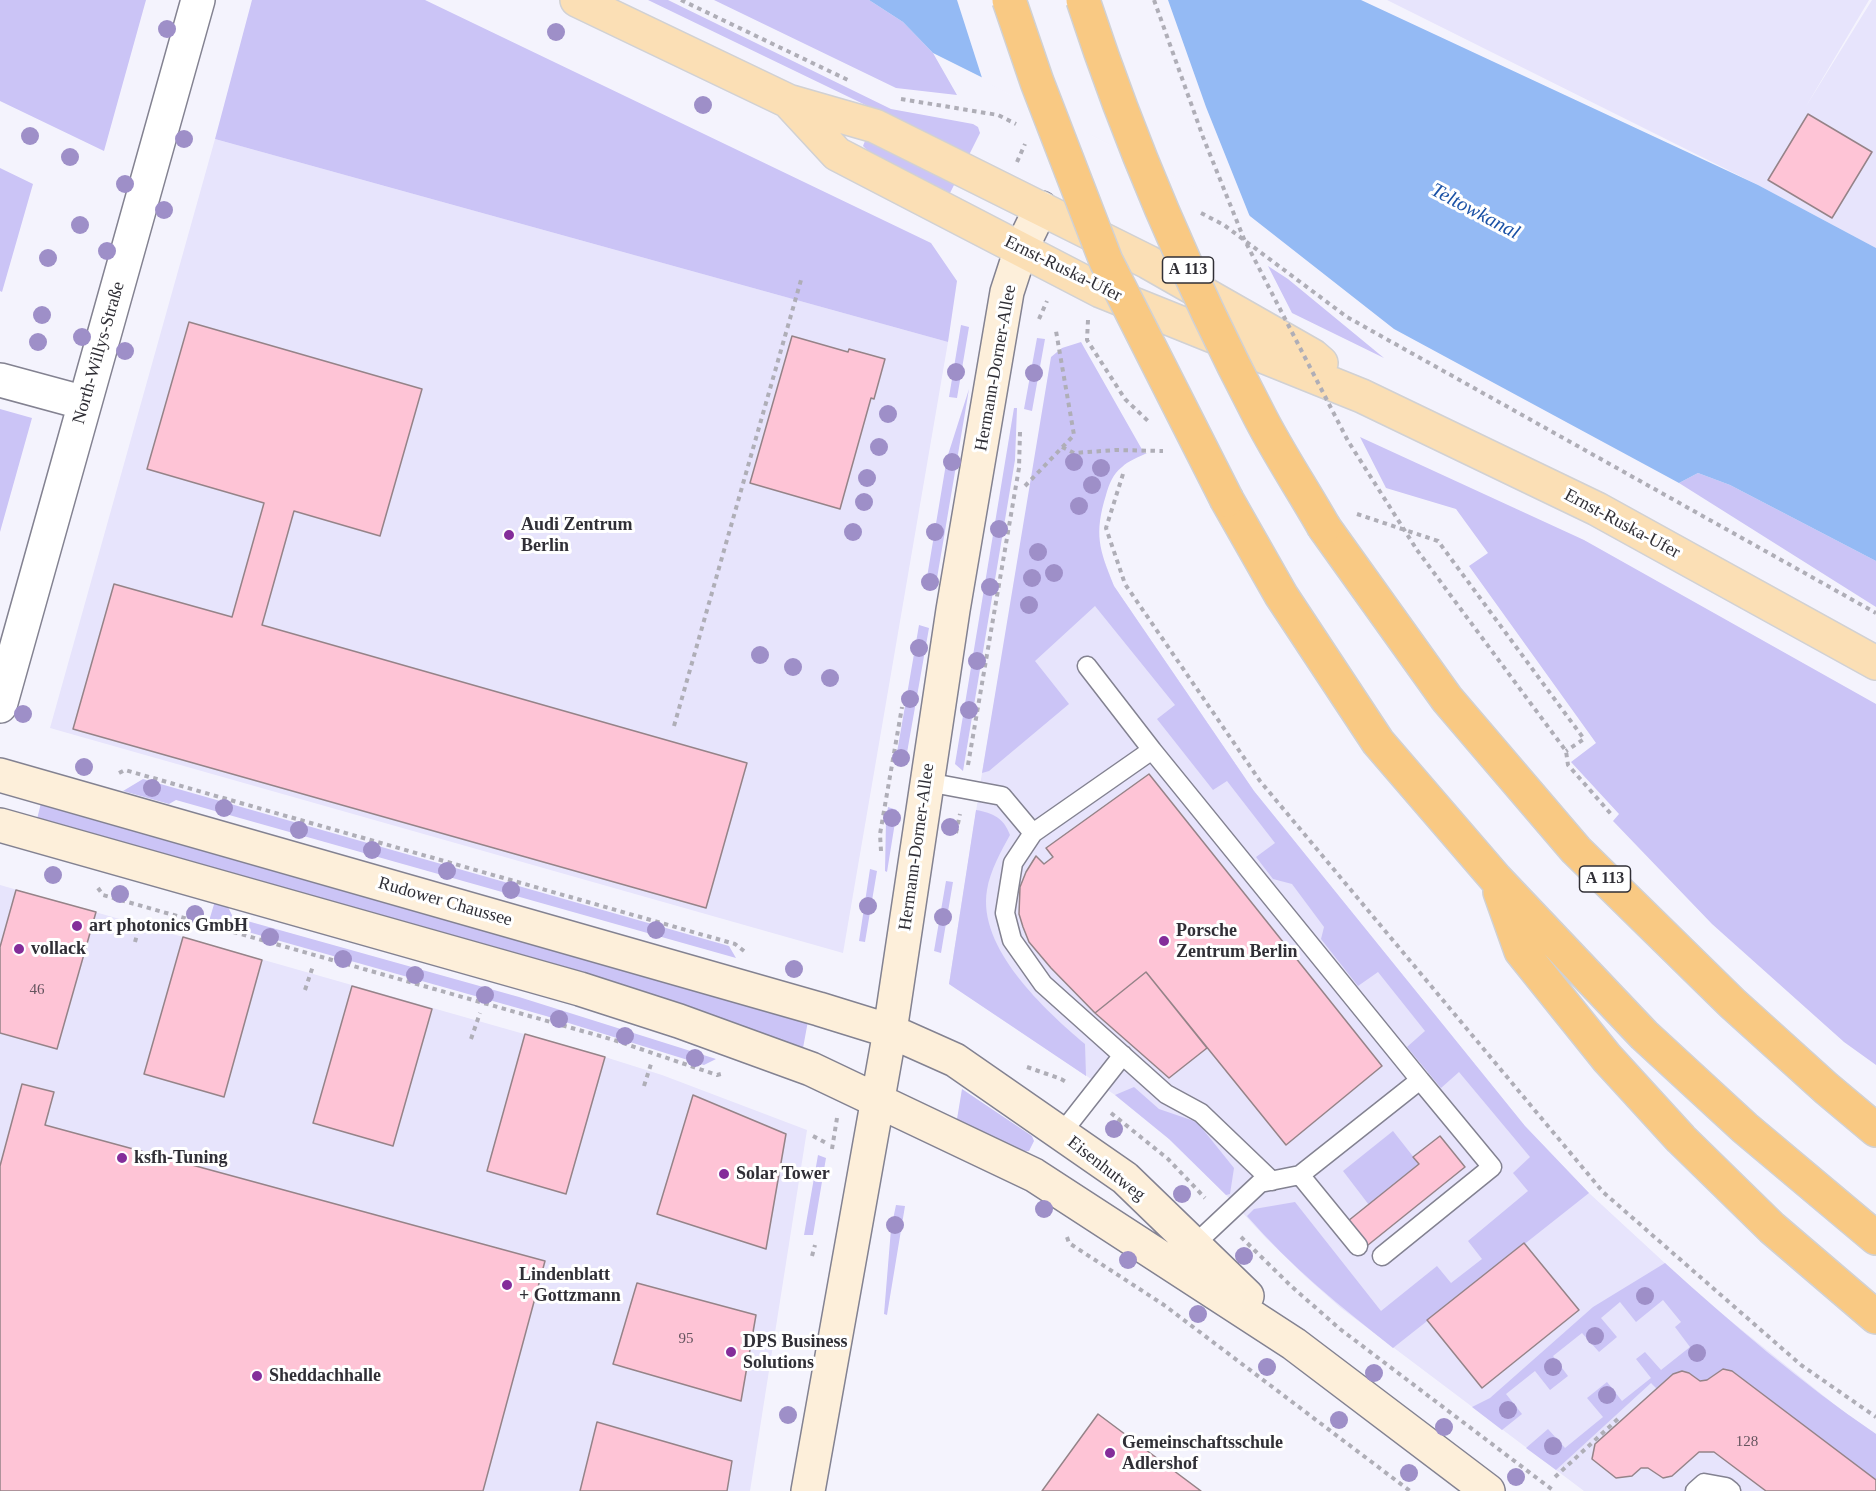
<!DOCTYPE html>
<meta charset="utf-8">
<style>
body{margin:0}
canvas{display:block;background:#f4f3fd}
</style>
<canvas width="1876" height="1491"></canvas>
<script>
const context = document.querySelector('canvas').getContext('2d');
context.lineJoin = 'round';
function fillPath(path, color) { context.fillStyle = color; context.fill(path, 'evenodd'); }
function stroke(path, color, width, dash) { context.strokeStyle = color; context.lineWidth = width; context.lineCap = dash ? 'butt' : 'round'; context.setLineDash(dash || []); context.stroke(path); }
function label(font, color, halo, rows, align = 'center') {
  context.font = font + ' Georgia,serif'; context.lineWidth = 6; context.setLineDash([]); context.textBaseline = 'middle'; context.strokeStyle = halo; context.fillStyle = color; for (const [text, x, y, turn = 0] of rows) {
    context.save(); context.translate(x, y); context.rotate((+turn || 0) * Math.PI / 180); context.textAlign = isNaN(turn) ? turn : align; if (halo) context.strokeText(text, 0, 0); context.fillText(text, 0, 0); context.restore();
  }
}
const built = new Path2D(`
 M1387,0H1869L1805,108L1872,0H1876V248L1758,185Z
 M215,139L948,342L843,953L50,728Z
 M1032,483L1104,560L1114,586L1254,791L1525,1126L1589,1193L1706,1301L1840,1409L1876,1434V1491H1584L1341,1308L1306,1277L1266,1238L1226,1195L1169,1139L1115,1095L949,984L982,773Z
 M0,885L605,1057L662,1075L807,1130L750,1491H0Z`);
const green = new Path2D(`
 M0,0H146L104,151L0,101Z
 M252,0H425L931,243L957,281L948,342L215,139Z
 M648,0H668L891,109L973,124L978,127L980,133L969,155Z
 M714,0H869L903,22L933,53L957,95L896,88Z
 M865,141H869L955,183L950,193L868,151L863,146Z
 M0,168L33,184L2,292L0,291Z
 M1268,266L1288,279L1384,358L1292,313Z
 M961,325L969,327L957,398L949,397Z
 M1037,338L1045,339L1032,411L1024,409Z
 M1081,342L1144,453H1147C1139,457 1128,461 1122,467C1113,474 1109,484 1106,495C1094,534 1099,549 1114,586L1254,791L1525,1126L1589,1193L1393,1348C1341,1307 1290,1266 1247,1216L1254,1209L1295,1202L1381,1311L1437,1266L1451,1283L1482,1259L1468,1241L1528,1191L1513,1173L1530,1157L1459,1072L1441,1088L1407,1047L1425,1031L1378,972L1358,986L1321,939L1324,927L1292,884L1273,879L1256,857L1275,843L1227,781L1213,790L1157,719L1175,705L1095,606L1035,661L1069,704L989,771L982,773L1051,357L1062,348Z
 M969,389L935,590L925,589L947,458Z
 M1014,408H1017L1015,460L963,771L955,764Z
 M0,409L32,418L0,532Z
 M1360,437L1584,540L1876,704V1065L1844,1042L1712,924L1613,821L1619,814L1571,762L1596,743L1469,566L1488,553L1456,509L1386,488Z
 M1698,473L1730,485L1876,561V607L1679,483Z
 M919,625L929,628L905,764H895Z
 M143,779L729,946L736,958L176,800L169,804L123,791Z
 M41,803L808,1021L803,1048L689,1007L604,980L37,819Z
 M888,807L897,810L887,872L885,871L886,820Z
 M976,810C993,813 1004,818 1010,835C1001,851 990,871 987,890C977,948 1045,1010 1085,1044L1086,1076L949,984Z
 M870,869L877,871L865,942L859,941Z
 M946,881L953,882L941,953L934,951Z
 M215,901L227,905L233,917L519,997L716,1059L704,1065L546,1016L209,921Z
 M1134,1087L1159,1109L1197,1122L1234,1168L1230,1194L1226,1195L1169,1139L1115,1095Z
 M962,1089L1032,1136L1034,1141L1029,1151L1022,1152L957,1119Z
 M1393,1131L1419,1164L1369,1205L1343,1171Z
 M818,1155L826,1158L813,1235H804Z
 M896,1205L905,1206L887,1315L884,1314L891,1229Z
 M1665,1263C1731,1323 1801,1383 1876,1434V1480L1732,1371L1723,1369L1707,1380L1700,1381L1689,1373L1682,1371L1657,1389L1651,1383L1556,1470L1526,1448L1548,1429L1565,1448L1603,1417L1587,1398L1607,1382L1622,1401L1651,1378L1636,1359L1645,1352L1661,1370L1690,1347L1675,1327L1681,1322L1663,1300L1636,1322L1620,1302L1601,1318L1617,1337L1599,1352L1582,1333L1553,1356L1568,1376L1550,1390L1535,1371L1506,1394L1522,1414L1502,1430L1472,1407L1490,1398L1593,1307Z`);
const water = new Path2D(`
 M869,0H1361L1758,185L1876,248V561L1730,485L1698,473L1679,483L1394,329L1232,202L933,53L903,22Z`);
const pier = new Path2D(`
 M957,0H1168L1206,107L1252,222L1230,205L983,81Z`);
const building = new Path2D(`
 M1808,114L1872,152L1832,218L1768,180Z
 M189,322L422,389L380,536L294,511L262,625L747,763L706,908L73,729L114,584L232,617L264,503L147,469Z
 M792,336L848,352L849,349L885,359L874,399L871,398L840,509L750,483Z
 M1149,774L1382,1066L1286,1145L1146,972L1095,1013L1051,968L1029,942L1023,927L1019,914L1020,887L1026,872L1036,856L1044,864L1053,857L1046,848Z
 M16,890L96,912L57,1049L0,1033V947Z
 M183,937L262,960L224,1097L144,1074Z
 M1146,972L1207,1048L1169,1078L1095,1013Z
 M352,986L432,1009L393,1146L313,1123Z
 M525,1034L605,1057L566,1194L487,1171Z
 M22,1084L54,1092L45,1125L545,1261L483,1491H0V1166Z
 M693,1095L786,1134L766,1249L657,1214Z
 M1440,1136L1465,1167L1368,1245L1348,1221L1419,1164L1413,1157Z
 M1524,1243L1579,1310L1482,1388L1427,1320Z
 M637,1283L756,1315L741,1401L613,1364Z
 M1723,1369L1732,1371L1876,1480V1491H1766L1714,1452H1699L1672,1476L1663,1478L1648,1468H1641L1632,1476L1616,1478L1592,1459L1595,1444L1673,1374L1682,1371L1689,1373L1700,1381L1707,1380Z
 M1098,1414L1201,1491H1042Z
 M597,1422L732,1461L727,1491H580Z`);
const path = new Path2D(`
 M681,0L850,81
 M901,99L998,115L1016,124
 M1017,162L1025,144
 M1201,213L1224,225L1347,317L1876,613
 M1039,319L1047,301
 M1088,320L1087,340L1125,399L1148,421
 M1062,447L1074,453L1116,450L1163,451
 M1123,474L1106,528L1125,584L1260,781L1603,1192L1801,1365L1876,1417
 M1025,486L1074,435L1056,331
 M1357,514L1438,541L1584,739L1566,751
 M1417,550L1566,751L1568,765L1611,814
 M674,726L801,280
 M968,765L1019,468L1020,432
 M119,773L125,770L735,944L744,951
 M956,833L960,814
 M881,851L880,834L902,707
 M98,888L103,895L614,1040L717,1075L721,1074
 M135,942L142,917
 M305,990L313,966
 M471,1039L480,1013
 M1027,1067L1061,1079L1068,1083
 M644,1086L651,1064
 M1111,1113L1168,1159L1205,1198
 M813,1136L828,1144
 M832,1149L837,1118
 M1067,1237L1069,1243L1164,1305L1410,1491
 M1241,1237L1291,1286L1340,1329L1554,1491
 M812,1256L815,1245
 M1555,1477L1620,1417`);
const lane = new Path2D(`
 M1087,666L1152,750
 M927,782L1002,796L1033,833L1152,750L1420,1080L1300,1175L1260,1183L1194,1245
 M1033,833L1013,863L1005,913L1012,940L1043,984L1166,1094L1201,1113L1272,1181
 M1061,1134L1123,1055
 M1300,1175L1358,1246
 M1382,1256L1492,1167L1420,1080
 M1695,1491L1704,1483L1726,1487L1731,1491`);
const street = new Path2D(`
 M0,380L85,403
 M0,706L198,0`);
const secondary = new Path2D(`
 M0,775L819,1009L890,1031L955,1060L1125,1178L1247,1296
 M0,825L580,989L679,1021L811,1069L1034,1175L1294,1344L1488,1491
 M808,1491L890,1031L953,610L1007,292L1021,249L1041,208`);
const primary = new Path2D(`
 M577,0L788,101L875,126L1148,262L1313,356L1321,363
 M788,101L837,154L1101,291L1362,396L1597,509L1876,663`);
const highway = new Path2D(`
 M1227,500L1281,595L1378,742L1496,879L1644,1035L1745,1128L1876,1238
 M1324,527L1447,699L1576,850L1732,1003L1826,1088L1876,1130
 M1500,892L1521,951L1607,1058L1681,1139L1772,1228L1876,1317`);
const pathBridge = new Path2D(`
 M1154,0L1203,137L1244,239L1348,441L1417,550`);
const highwayBridge = new Path2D(`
 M1009,0L1037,82L1106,261L1227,500
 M1083,0C1130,144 1190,283 1260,417C1279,454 1303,490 1324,527`);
const trees = [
 [167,29],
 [556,32],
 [703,105],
 [30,136],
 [184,139],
 [70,157],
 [125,184],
 [164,210],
 [80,225],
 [107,251],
 [48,258],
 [42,315],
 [82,337],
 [38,342],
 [125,351],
 [956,372],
 [1034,373],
 [888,414],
 [879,447],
 [952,462],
 [1074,462],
 [1101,468],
 [867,478],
 [1092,485],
 [864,502],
 [1079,506],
 [999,529],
 [853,532],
 [935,532],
 [1038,552],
 [1054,573],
 [1032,578],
 [930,582],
 [990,587],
 [1029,605],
 [919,648],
 [760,655],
 [977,661],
 [793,667],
 [830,678],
 [910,699],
 [969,710],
 [23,714],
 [901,758],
 [84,767],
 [152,788],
 [224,808],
 [892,818],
 [950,827],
 [299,830],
 [372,850],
 [447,871],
 [53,875],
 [511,890],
 [120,894],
 [868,906],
 [195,914],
 [943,917],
 [656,930],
 [270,937],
 [343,959],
 [794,969],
 [415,975],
 [485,995],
 [559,1019],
 [625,1036],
 [695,1058],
 [1114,1129],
 [1182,1194],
 [1044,1209],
 [895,1225],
 [1244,1256],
 [1128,1260],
 [1645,1296],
 [1198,1314],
 [1595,1336],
 [1697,1353],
 [1267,1367],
 [1553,1367],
 [1374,1373],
 [1607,1395],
 [1508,1410],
 [788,1415],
 [1339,1420],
 [1444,1427],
 [1553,1446],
 [1409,1473],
 [1516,1477]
];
const markers = [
 [509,535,6,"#842d9a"],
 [77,926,6,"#842d9a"],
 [1164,941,6,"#842d9a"],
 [19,949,6,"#842d9a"],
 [122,1158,6,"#842d9a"],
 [724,1174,6,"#842d9a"],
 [507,1285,6,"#842d9a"],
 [731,1352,6,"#842d9a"],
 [257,1376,6,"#842d9a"],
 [1110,1453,6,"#842d9a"]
];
const numberNames = [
 ["46",37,990],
 ["95",686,1339],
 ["128",1747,1442]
];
const shields = [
 [1188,270,51],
 [1605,879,51]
];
const shieldNames = [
 ["A 113",1188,270],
 ["A 113",1605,879]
];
const streetNames = [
 ["Ernst-Ruska-Ufer",1063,269,26],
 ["North-Willys-Straße",99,353,-74],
 ["Hermann-Dorner-Allee",996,368,-80],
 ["Ernst-Ruska-Ufer",1622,524,28],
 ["Hermann-Dorner-Allee",917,847,-82],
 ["Rudower Chaussee",445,902,16],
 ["Eisenhutweg",1106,1169,38]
];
const poiNames = [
 ["Audi Zentrum",521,525],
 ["Berlin",521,546],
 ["art photonics GmbH",89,926],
 ["Porsche",1176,931],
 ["Zentrum Berlin",1176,952],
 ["vollack",31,949],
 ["ksfh-Tuning",134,1158],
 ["Solar Tower",736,1174],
 ["Lindenblatt",519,1275],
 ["+ Gottzmann",519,1296],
 ["DPS Business",743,1342],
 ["Solutions",743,1363],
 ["Sheddachhalle",269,1376],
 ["Gemeinschaftsschule",1122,1443],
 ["Adlershof",1122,1464]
];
const waterNames = [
 ["Teltowkanal",1475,212,28]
];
fillPath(built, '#e7e4fc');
fillPath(green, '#cbc4f6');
fillPath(water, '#94baf4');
fillPath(pier, '#f4f3fd');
fillPath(building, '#fec4d6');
stroke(building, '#958388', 1.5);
stroke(lane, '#838291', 21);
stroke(street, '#838291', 36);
stroke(secondary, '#838291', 36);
stroke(primary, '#d1d1d3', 36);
stroke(highway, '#d1d1d3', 36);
stroke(path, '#afaeb7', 4, [4.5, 4.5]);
stroke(lane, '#fff', 18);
stroke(street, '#fff', 33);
stroke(secondary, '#fdefda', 33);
stroke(primary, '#fbdfb5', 33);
stroke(highway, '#f9c983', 33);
stroke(highwayBridge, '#d1d1d3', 36, []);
stroke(pathBridge, '#afaeb7', 4, [4.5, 4.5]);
stroke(highwayBridge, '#f9c983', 33);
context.fillStyle = '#9e8fc8';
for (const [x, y] of trees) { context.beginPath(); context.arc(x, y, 9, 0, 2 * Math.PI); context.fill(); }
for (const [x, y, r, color] of markers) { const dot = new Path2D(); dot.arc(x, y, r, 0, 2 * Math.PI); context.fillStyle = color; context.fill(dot); stroke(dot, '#fff', 2); }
label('15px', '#64545e', null, numberNames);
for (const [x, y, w] of shields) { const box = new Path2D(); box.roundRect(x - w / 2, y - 13, w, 26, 4.5); context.fillStyle = '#fff'; context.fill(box); stroke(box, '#302f36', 1.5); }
label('bold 16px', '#302f36', null, shieldNames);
label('18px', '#302f36', '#fff', streetNames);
label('bold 18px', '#302f36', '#fff', poiNames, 'left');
label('italic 20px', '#1b52a6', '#fff', waterNames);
</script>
